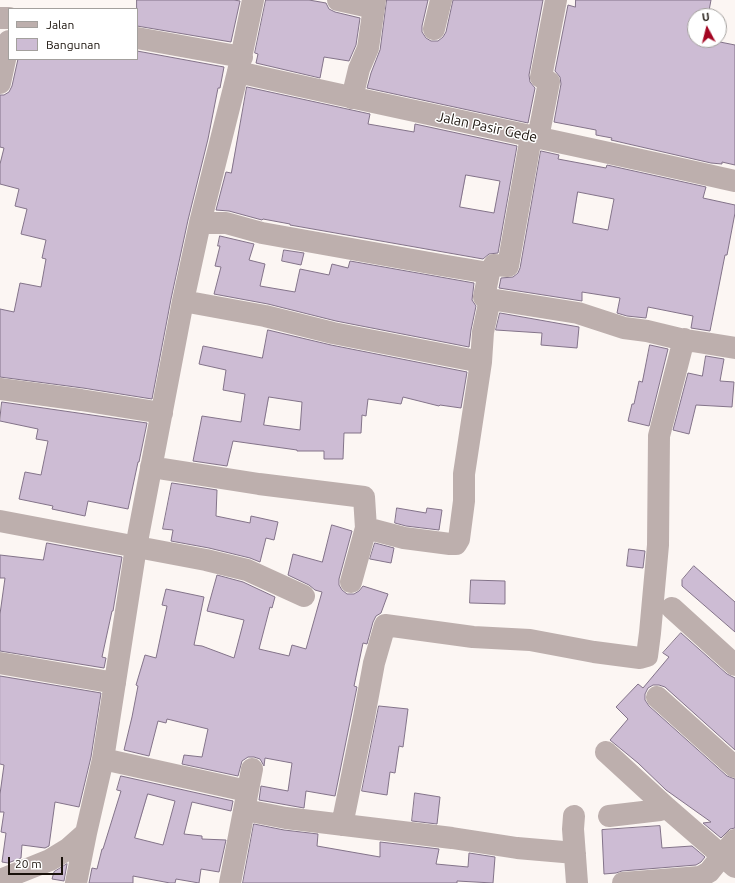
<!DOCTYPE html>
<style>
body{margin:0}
#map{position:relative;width:735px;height:883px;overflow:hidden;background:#fcf6f3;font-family:Ubuntu,sans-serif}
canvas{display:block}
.legend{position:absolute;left:8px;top:8px;width:130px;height:52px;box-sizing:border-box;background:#fff;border:1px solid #a3a09d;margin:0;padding:5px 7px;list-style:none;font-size:12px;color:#19110a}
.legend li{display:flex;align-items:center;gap:8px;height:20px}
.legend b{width:20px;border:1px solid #a3a09d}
.north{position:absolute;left:687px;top:8px;width:40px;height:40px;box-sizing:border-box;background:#fff;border:1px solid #a3a09d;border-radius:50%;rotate:353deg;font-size:11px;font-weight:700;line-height:16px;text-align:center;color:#19110a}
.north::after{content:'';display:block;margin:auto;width:14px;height:18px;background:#a30522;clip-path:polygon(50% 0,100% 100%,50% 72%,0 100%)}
.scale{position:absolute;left:8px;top:857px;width:55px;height:18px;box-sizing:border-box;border:2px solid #19110a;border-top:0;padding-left:5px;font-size:12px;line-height:14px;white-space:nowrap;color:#19110a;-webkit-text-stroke:3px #fff;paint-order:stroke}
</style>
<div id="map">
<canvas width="735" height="883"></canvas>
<ul class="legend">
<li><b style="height:5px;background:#bdafad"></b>Jalan</li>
<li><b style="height:11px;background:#cdbcd4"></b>Bangunan</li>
</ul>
<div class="north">U</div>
<div class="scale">20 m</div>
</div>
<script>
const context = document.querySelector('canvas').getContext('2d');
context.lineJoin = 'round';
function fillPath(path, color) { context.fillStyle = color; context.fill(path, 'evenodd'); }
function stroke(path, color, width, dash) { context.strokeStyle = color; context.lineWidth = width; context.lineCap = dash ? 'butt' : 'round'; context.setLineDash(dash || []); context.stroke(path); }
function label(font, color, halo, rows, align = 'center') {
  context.font = font + ' Ubuntu,sans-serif'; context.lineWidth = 3; context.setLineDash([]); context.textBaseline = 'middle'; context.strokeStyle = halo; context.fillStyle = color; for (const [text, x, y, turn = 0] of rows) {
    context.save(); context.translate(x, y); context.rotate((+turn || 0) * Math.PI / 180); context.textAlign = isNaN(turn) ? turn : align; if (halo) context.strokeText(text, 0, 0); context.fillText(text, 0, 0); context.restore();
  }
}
const building = new Path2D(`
 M137,0H234L240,1L231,42L137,26Z
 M266,0H309L326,3L329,9L335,12L360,18L356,45L349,61L324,57L320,78L256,63L258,54L255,53Z
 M387,0H428L422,26V32L426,38L431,41H438L443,37L446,32L453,0H543L529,75L530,82L535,88L528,123L367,88L371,73L380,50Z
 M576,0H711L708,16H695V40H710L735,45V165L722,162V164L711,163L611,140L612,138L596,135V130L554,122L561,84L560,77L555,71L568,5L575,7Z
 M137,51L224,67L220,88H218L208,139L188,220L171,299L152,399L83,388L0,377V309L14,312L20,283L41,287L46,259L42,258L46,240L21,234L27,209L15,206L19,189L0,184V164L4,148L0,147V95H4L9,92L12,86L18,59H137Z
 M247,87L370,114L368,124L414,132L415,124L517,146L498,253L489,254L483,259L290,225V224L263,219L262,220L229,211L216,210L226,172L231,173ZM466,175L500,181L494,213L460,207Z
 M541,151L559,155L558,159L606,168L607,165L706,187L703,198L735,205V213L727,255H725L710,331L691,328L693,316L648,307L646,318L627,316L617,313L620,298L582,292V301L499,288L501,278L513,277L518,273L520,268ZM578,192L614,199L608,230L573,223Z
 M220,236L254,244L249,260L265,264L260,286L295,292L300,269L329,275L332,264L348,268L350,261L474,283L472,300L476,306L471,330L469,347L336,321L268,304L214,294L221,267L215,266L220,246H218Z
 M284,250L304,253L301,265L282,261Z
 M500,313L579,327L577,348L541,345L542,333L496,330Z
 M268,330L331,345L467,372L461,408L440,405L439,406L403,397L401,404L368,399L366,416L362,415L361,433H344L343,459H324V451H297V450L233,441L227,466L193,461L202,416L241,422L245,394L223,390L226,370L199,364L203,346L262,358ZM269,397L302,402L300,430L264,425Z
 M650,345L668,349L649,426L628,421L632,404H634L639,381L642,382Z
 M706,356L724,359L720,381L734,382L732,407L696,405L689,434L673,430L688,373L702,376Z
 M2,402L147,423L139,462H138L128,509L88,501L85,516L52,509L53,506L19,499L25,472L41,475L48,441L36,439L38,429L0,421Z
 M172,483L217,490L216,516L250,523L251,516L278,522L274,540L266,538L260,562L250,558L209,548L171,541L173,530L163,529Z
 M397,508L426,513L427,508L442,510L439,530L406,526L395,523Z
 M332,525L352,531L339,579V585L342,590L347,594H354L359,591L363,586L388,594L381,613L376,616L373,622L367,644L363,643L354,686L357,687L335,796L306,791L304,808L259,800L261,786L288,791L292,763L265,758L264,766L260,759L254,757H248L242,761L238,776L182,764L184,755L202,757L208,729L167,719L166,723L158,721L149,756L124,750L132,717L138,686L136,685L145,655L156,658L167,606L162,605L166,589L204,597L194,645L202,646L234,658L244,620L207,611L217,575L243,582L275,597L272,608L270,607L259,649L289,656L292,645L306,649L322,592L315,590L309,585L288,575L293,554L322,562Z
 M47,543L122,557L113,611H112L102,657L106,658L104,668L0,651V614L5,578H0V555L43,560Z
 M375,543L394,548L391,563L370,559Z
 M629,549L645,551L643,568L627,566Z
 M694,566L735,602V632L682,586V580Z
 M471,580L505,581V604L470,603Z
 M681,633L727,674L735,678V750L665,687L659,685H653L648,688L645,694V700L649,706L727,776L735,779V828L730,829L721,838L703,823L711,822L666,790L638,763L610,740L628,719L616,707L638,684L643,688L669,657L663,653Z
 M0,676L101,693L91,757L79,807L55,802L49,846L45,848L22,845L21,858L8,863L2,862L6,833L1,832L4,812H0V794L4,765L0,764Z
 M379,706L408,709L403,747L399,746L395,773L390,772L387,795L362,791Z
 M121,776L233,801L231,811L192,802L184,834L202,836V839L226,840L219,872L201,869L199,883L176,879L175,883H170L133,876V883H89L92,868L97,869L102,849H103L121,791L117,790ZM148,794L175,801L163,845L135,838Z
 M415,793L440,797L437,824L412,821Z
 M254,824L284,830L318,834L317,846L380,857V842L439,849L436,864L468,867L469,853L495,857L493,883L457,881V883H243Z
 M660,826L662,848L692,846L705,857L701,862L696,865L622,871L616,873L604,874L602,830Z
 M67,864L64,881L52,879L54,872Z`);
const minor = new Path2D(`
 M338,0L374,8
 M0,18H9
 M434,29L441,0
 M137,38L242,57
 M238,72C404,110 570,143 735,181
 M0,83L9,41
 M352,98L359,69L368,48L375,0
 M538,138L549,82L541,77L556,0
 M200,223H226L262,233L441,265L489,273
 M490,299L578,313L624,328L647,331L680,339L735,348
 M183,301L265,316L333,333L481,362
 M0,389L81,400L162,413
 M151,467L259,484L364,497L366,528L351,582
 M0,521L206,560L247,570L304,596
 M366,528L404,538L450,544H456L459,539L464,501V474L481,362L483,332L490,299L484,297L489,273L494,265L508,266L531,137
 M672,608L735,665
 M0,663L115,683
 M657,697L735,767
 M606,752L667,808L735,867
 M103,759L247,791
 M245,810L286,818L452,838L517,848L575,853
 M574,816L573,829L577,883
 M609,816L660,810L667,808
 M342,825L364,717L374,663L385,625L473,637L530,640L594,652L640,658L647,656L650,633L658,545L659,436L684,339
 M0,880L50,860L68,849L86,833L103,759L136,547L183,301L200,223L238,72L253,0
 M76,883L86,833
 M230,883L252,769
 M623,883L700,877L709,872L735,840`);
const streetNames = [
 ["Jalan Pasir Gede",487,127,12]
];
fillPath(building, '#cdbcd4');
stroke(building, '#837389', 1);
stroke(minor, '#bdafad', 22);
label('14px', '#19110a', '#fff', streetNames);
</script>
